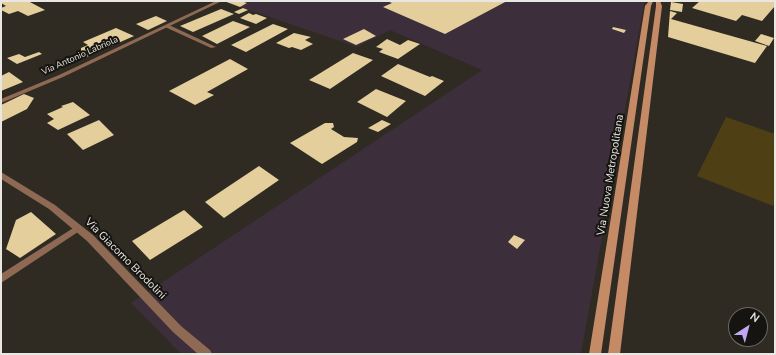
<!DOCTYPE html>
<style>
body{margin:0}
#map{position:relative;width:776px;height:355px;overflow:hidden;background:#2f2b23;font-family:"Nunito Sans",sans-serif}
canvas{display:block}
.frame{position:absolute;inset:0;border:2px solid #e9e7e1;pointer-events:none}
.north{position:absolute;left:728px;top:307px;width:40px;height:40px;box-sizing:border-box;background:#161410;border:1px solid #6a6864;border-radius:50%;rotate:36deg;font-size:11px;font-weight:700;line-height:16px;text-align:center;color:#e9e7e1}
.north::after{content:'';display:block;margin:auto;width:14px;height:18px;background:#c0a8f4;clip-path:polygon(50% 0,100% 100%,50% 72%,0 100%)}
</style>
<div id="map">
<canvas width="776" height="355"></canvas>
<div class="frame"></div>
<div class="north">N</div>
</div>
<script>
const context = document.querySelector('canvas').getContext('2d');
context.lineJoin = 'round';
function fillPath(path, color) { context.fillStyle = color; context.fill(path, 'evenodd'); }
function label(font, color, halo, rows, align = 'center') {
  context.font = font + ' "Nunito Sans",sans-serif'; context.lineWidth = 4; context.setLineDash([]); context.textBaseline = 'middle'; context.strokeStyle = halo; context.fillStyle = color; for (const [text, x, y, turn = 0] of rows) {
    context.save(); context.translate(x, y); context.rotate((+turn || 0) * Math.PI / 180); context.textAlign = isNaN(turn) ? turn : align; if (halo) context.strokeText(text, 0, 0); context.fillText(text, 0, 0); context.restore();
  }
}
const industrial = new Path2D(`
 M228,1H646L644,4L581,354H181L131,303L482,70L390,30L357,47L226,2Z`);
const green = new Path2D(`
 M726,117L775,134V200L773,206L697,176Z`);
const building = new Path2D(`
 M1,1H28L45,10L28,16L18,11L9,14L1,10V8L6,6L1,3Z
 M224,1H241L247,3L240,7Z
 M387,1H507L445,34L383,7L392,3Z
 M700,1H775V6L762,21L742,15L736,21L692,8Z
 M671,2L683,4L682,12L670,10Z
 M243,8L248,10L239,14L234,12Z
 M221,9L234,14L193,32L180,26Z
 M670,11L677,13L671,19L767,46L755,63L668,37Z
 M249,13L253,15L256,14L267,18L256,24L240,18Z
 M156,16L167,21L148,30L136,24Z
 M233,21L250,27L217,44L202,36Z
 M273,24L288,29L246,52L231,45Z
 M613,27L626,30L624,33L612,29Z
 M116,28L134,36L82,59L74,55L81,52V48L88,45L83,42Z
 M364,29L376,36L356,45L343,39Z
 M294,33L311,37L305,40L313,44L301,50L292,47L289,48L276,43Z
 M761,34L774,38L769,46L755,41Z
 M387,39L400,45L408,40L420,44L398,59L379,52L383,49L376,47Z
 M39,52L42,54L17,64L7,58L19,54L25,57Z
 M353,53L373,60L330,89L309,80Z
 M230,59L248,69L207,92L214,95L195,105L169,91Z
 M398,64L430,77L432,76L444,81L425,96L381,76Z
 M9,72L23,82L1,91V76Z
 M376,89L406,101L387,117L357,102Z
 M24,94L34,98L27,109L1,122V105Z
 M73,102L90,115L58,130L47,123L54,119L47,114L63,107L61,106Z
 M99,120L114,135L83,150L67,134Z
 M382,120L391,124L378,132L368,128Z
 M325,123H333L334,127L331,129L344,137L358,138L357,142L322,164L290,143Z
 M259,166L279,180L224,218L205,202Z
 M184,210L203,227L150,260L132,241Z
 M31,212L56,234L20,258L6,249L16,220Z
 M514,235L525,240L517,249L508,242Z`);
const lane = new Path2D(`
 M165,25H169L216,47L211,48L165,27Z
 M78,225L81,226L82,228L81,230L1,283V274Z`);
const street = new Path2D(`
 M216,1H222L63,77L1,103V99L59,75Z
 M1,172L55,205L93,235L181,326L210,350L212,354H198L173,332L87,241L49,209L1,179Z`);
const secondary = new Path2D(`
 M649,1H653L651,6L601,354H589L645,6Z
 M656,1H660L662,6L620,354H608L656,6Z`);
const farStreetnames = [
 ["Via Antonio Labriola",80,56,-24]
];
const streetNames = [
 ["Via Nuova Metropolitana",611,175,-81],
 ["Via Giacomo Brodolini",125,259,45]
];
fillPath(industrial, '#3c2e3a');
fillPath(green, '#4f3f14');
fillPath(building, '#e3ce9c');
fillPath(lane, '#8e6953');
fillPath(street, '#8e6953');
fillPath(secondary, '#c58b67');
label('9px', '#e9e7e1', '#161410', farStreetnames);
label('11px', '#e9e7e1', '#161410', streetNames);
</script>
